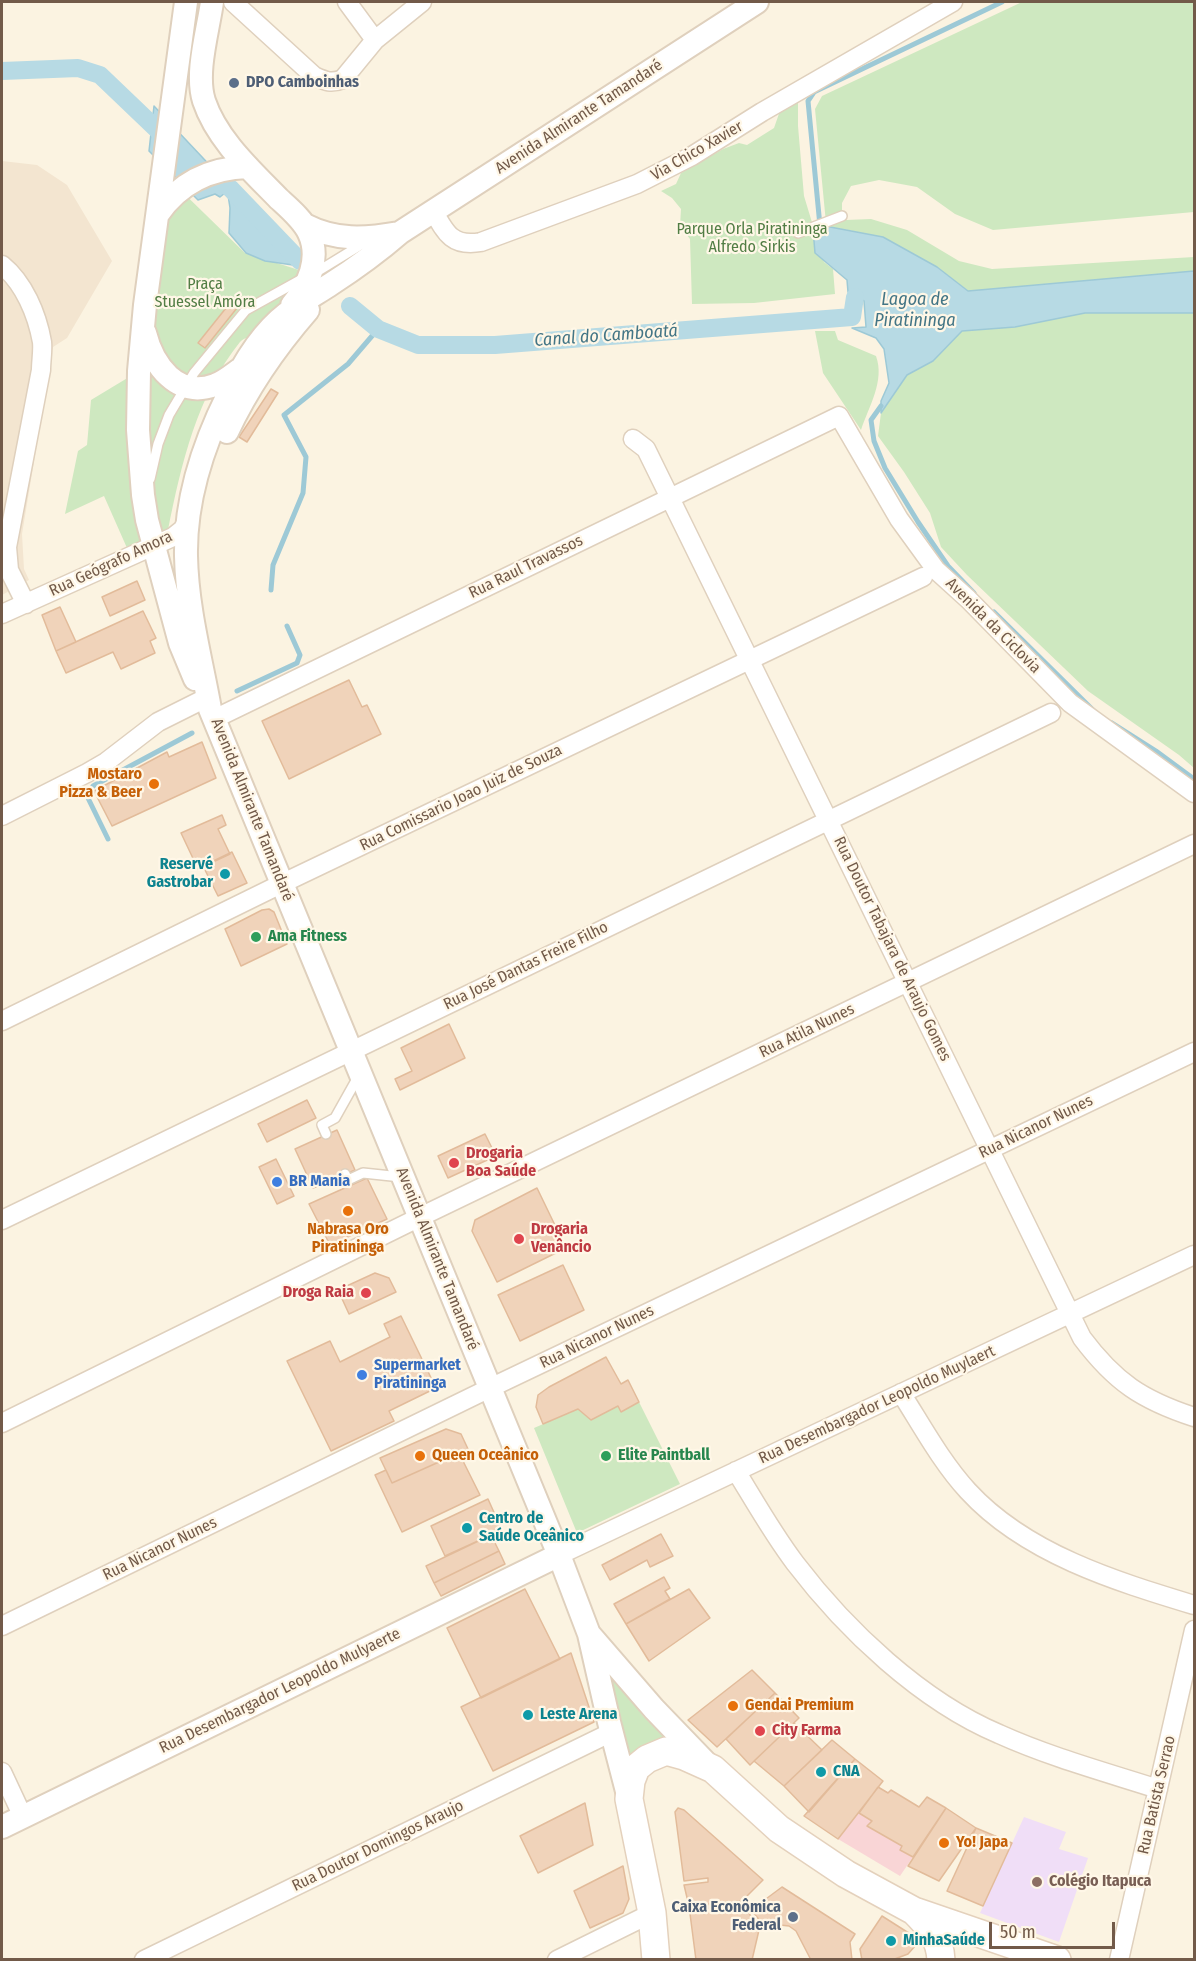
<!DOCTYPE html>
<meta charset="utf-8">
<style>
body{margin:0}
#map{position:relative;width:1196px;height:1961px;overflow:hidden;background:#fbf3e1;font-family:"Fira Sans Condensed",sans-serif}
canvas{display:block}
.frame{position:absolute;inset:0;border:3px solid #725a49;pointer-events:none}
.scale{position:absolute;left:989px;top:1922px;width:126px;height:27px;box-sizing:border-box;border:3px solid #725a49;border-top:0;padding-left:8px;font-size:18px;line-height:21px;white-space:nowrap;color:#725a49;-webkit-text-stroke:4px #fff7e7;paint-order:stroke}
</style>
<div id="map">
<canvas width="1196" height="1961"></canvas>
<div class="frame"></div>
<div class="scale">50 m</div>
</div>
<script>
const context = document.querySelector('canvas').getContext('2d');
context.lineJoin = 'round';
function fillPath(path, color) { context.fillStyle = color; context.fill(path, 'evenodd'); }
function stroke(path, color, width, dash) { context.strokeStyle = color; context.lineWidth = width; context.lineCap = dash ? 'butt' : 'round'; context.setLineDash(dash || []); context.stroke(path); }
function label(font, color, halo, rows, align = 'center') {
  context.font = font + ' "Fira Sans Condensed",sans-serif'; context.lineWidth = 4.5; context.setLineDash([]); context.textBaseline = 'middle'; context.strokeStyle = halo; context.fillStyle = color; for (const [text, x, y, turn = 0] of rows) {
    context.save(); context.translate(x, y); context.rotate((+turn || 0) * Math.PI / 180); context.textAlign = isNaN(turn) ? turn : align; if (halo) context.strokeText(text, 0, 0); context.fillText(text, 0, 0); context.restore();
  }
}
const residential = new Path2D(`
 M2,161L37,165L67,185L112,261L67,338L53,347L22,534L24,569L29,580L2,595Z`);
const education = new Path2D(`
 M1024,1817L1066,1832L1059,1849L1088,1858L1059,1942L980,1913Z`);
const medical = new Path2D(`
 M878,1787L888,1792L891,1790L919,1807L927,1797L946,1808L900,1876L838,1839Z`);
const green = new Path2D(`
 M1022,2H1194V212L993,230L955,214L917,187L879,180L851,186L842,203V216L846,220L871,219L907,230L959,261L992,269L1194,257V271L968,291L937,267L901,247L853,231L830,227L826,223L815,109L822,96Z
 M798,96V126L804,196L824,262L833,269L835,294L754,303L692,304L690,239L680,226L681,209L672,198L661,191L676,184L681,173L723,149L739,143L747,145L774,128L782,105Z
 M164,174L245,253L299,270C299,288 283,299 273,312C268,319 262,328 256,334C251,338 244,337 240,342C197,395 181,465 168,530L127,548L104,496L65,514L78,451L87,445L91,400L139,371Z
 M1085,313H1194V768L1179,755L1088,691L967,575L941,547L930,513L904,472L878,436L881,413L907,375L933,361L962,331L1015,327Z
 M815,331H835L838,340L876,356C885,381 869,406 861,430L823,373Z
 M639,1402L680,1484L577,1533L534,1428L578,1409L591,1420L618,1406L621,1412Z
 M604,1667L644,1717L667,1740L650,1742L628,1756Z`);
const water = new Path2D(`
 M154,106L300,261L293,265L265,261L246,253L229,233L230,208L228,195L225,193L220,197L215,194L198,200L149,151Z
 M828,225L830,227L883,237L937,267L968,291L1194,271V313H1085L1015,327L962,331L933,361L907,375L881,413V401L889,383L884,349L876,338L852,328L866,327L864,301L848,292L847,280L815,253L813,229Z`);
const stream = new Path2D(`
 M820,226L808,101L814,92L1002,2
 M881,406L871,420L874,441L885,468L918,522L948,566L974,593
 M271,590L273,565L303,493L306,457L284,415L348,364L378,329
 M994,612L1094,711
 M237,691L297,663L300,655L287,626
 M1112,723L1156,751L1194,779
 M108,839L87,796L93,786L192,733`);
const canal = new Path2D(`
 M2,71L78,68L100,75L169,141
 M214,175L231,189L300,261
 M350,306L378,329L418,345H495L852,317L855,297`);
const building = new Path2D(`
 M234,298L241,303L205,348L198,343Z
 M271,389L278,393L247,442L239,437Z
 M137,581L145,600L110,616L102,597Z
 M60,607L76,642L56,651L42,615Z
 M143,611L156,638L150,641L155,653L121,669L113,652L66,673L56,651Z
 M349,680L362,707L367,705L381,734L289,779L262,721Z
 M202,742L216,778L112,826L94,791L167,752L169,757Z
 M222,815L226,825L218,829L230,854L198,869L181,833Z
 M232,852L247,883L218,896L203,866Z
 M269,909L274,912L287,944L241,966L225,929L262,910Z
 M449,1024L465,1058L400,1090L395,1079L412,1071L401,1048Z
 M307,1100L316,1118L267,1142L258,1124Z
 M337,1130L355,1170L313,1188L295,1149Z
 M485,1134L496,1156L448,1178L438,1156Z
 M276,1159L294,1196L277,1204L259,1167Z
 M367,1178L387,1219L330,1245L309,1204Z
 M537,1188L566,1248L497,1282L472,1231L475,1220Z
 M563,1265L584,1310L520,1341L498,1295Z
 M375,1273L389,1278L396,1292L349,1314L338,1290Z
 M401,1316L436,1388L389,1411L394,1421L331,1451L287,1361L330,1341L340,1362L390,1337L384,1324Z
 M606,1357L621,1384L628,1380L639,1402L621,1412L618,1406L591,1420L578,1409L543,1424L536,1407L538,1395L549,1387Z
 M446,1429L461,1434L468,1449L392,1483L380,1458Z
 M459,1453L480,1495L402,1532L375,1475L386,1470L392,1483Z
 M488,1499L502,1530L445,1556L431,1526Z
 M661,1534L673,1556L650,1567L647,1560L610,1580L602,1565Z
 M491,1535L499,1551L434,1583L426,1566Z
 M499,1551L505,1564L441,1596L434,1583Z
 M664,1577L670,1588L665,1591L670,1599L626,1624L614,1604Z
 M525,1589L560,1659L481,1698L447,1628Z
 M689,1589L710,1618L649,1661L626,1624Z
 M571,1653L594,1722L493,1771L461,1707Z
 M752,1670L775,1693L717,1747L688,1720Z
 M775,1693L799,1718L750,1765L726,1739Z
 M794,1723L822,1750L784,1786L754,1761Z
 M832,1740L855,1759L809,1812L784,1786Z
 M855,1759L883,1781L838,1839L804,1816Z
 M878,1787L888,1793L891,1790L919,1807L927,1797L946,1808L913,1857L900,1850L902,1846L867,1826L872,1821L859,1813Z
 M585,1803L593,1845L538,1873L520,1836Z
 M678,1808L684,1810L763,1880L742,1901L689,1906L684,1885L708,1882V1878L684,1881L675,1812Z
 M946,1808L976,1828L939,1881L908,1866Z
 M976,1828L1012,1843L983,1906L947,1891Z
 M623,1866L629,1899L623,1913L590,1928L574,1891Z
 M782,1887L855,1934L850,1942L852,1960H811L796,1931L789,1926L762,1923L751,1910Z
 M742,1901L759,1930L752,1960H696L689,1906Z
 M882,1916L915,1937L916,1945L908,1954L892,1960H862L860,1949Z`);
const service = new Path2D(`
 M798,233L842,216
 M315,273L364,243
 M150,479L158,444L169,415L194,373L246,310L302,279
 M326,1134L322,1125L335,1118L358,1077
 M345,1174L348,1180L363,1173L401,1177`);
const minor = new Path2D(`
 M233,2L314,76C325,81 331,84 343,79L375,40L422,2
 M347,2L375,40
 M434,212C446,234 453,247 481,242L637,184L692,156L762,112L953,2
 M2,265C24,283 37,314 42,342C43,351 41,361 41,370L7,547L9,570L26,604
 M633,439L646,449L1082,1338C1115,1382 1142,1400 1194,1417
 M2,614L173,537L183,529L189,517
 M214,719L839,416L899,519L936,570L968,599L1070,703L1194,793
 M2,816L87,773L106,762L158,722L204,699
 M2,1021L281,884L923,577
 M2,1220L1051,713
 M901,1393C922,1426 942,1463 968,1491C1026,1554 1115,1581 1194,1605
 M2,1423L420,1217L1194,844
 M736,1471C755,1502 773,1534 795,1563C846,1630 921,1701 999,1734C1050,1757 1105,1772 1158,1789
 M559,1555L1194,1255
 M2,1626L490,1388L1194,1052
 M2,1772L23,1817
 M144,1960L612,1732
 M557,1960L652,1913
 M1119,1960L1194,1630`);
const tertiary = new Path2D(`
 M186,2L145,305L139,371L138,430L143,495L147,520L180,643L195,679
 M212,2C208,31 195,73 204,101C217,140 252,171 279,199C290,209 303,220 309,233C321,259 308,286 292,305
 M158,214C180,182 211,168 248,167
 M305,225C336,241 365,239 399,233
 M145,333C153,365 177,399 215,385C224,382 232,375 239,370
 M227,432C248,387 275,348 308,310
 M590,1635L654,1709L707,1764
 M629,1799L609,1722L589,1634L559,1555L210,709C201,659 187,608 186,556C185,500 203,445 228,395C242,365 260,334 286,314C300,303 316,294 331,284C356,268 379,251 401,232L757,2
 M2,1827L559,1555`);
const secondary = new Path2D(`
 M914,1911C929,1926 940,1938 941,1960
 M656,1960L652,1913L629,1799L631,1781L636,1768L647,1759L666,1751L684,1756L713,1769L779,1829L846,1874L914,1911L1057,1960`);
const markers = [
 [234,83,6,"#5c6f8a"],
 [154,784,6,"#e8710a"],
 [225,874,6,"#0f9aa8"],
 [256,937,6,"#2e9e5b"],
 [454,1163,6,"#e0444e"],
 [277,1182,6,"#3f7fe0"],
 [348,1211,6,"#e8710a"],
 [519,1239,6,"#e0444e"],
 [366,1293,6,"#e0444e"],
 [362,1375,6,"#3f7fe0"],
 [420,1456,6,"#e8710a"],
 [606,1456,6,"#2e9e5b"],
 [467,1528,6,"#0f9aa8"],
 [733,1706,6,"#e8710a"],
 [528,1715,6,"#0f9aa8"],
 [760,1731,6,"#e0444e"],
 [821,1772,6,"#0f9aa8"],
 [944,1843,6,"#e8710a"],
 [1037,1882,6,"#8d6e63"],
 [793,1917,6,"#5c6f8a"],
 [891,1941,6,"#0f9aa8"]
];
const serviceNames = [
 ["DPO Camboinhas",246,83],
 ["Caixa Econômica",781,1908,"right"],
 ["Federal",781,1926,"right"]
];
const streetNames = [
 ["Avenida Almirante Tamandaré",579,117,-33],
 ["Via Chico Xavier",697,151,-30],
 ["Rua Geógrafo Amora",111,564,-25],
 ["Rua Raul Travassos",526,567,-26],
 ["Avenida da Ciclovia",993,626,45],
 ["Rua Comissario Joao Juiz de Souza",461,798,-26],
 ["Avenida Almirante Tamandaré",252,810,68],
 ["Rua Doutor Tabajara de Araujo Gomes",892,949,64],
 ["Rua José Dantas Freire Filho",526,966,-26],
 ["Rua Atila Nunes",807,1031,-26],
 ["Rua Nicanor Nunes",1036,1127,-26],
 ["Avenida Almirante Tamandaré",437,1259,68],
 ["Rua Nicanor Nunes",597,1337,-26],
 ["Rua Desembargador Leopoldo Muylaert",877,1405,-25],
 ["Rua Nicanor Nunes",160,1549,-26],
 ["Rua Desembargador Leopoldo Mulyaerte",280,1691,-26],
 ["Rua Batista Serrao",1157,1795,-77],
 ["Rua Doutor Domingos Araujo",378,1846,-26]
];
const parkNames = [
 ["Parque Orla Piratininga",752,230],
 ["Alfredo Sirkis",752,248],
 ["Praça",205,285],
 ["Stuessel Amóra",205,303]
];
const foodNames = [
 ["Mostaro",142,775,"right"],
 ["Pizza & Beer",142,793,"right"],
 ["Nabrasa Oro",348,1230,"center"],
 ["Piratininga",348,1248,"center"],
 ["Queen Oceânico",432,1456],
 ["Gendai Premium",745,1706],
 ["Yo! Japa",956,1843]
];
const cultureNames = [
 ["Reservé",213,865,"right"],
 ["Gastrobar",213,883,"right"],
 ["Centro de",479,1519],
 ["Saúde Oceânico",479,1537],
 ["Leste Arena",540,1715],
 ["CNA",833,1772],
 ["MinhaSaúde",903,1941]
];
const leisureNames = [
 ["Ama Fitness",268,937],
 ["Elite Paintball",618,1456]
];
const healthNames = [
 ["Drogaria",466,1154],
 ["Boa Saúde",466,1172],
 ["Drogaria",531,1230],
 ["Venâncio",531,1248],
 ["Droga Raia",354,1293,"right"],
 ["City Farma",772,1731]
];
const shopNames = [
 ["BR Mania",289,1182],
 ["Supermarket",374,1366],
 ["Piratininga",374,1384]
];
const educationNames = [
 ["Colégio Itapuca",1049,1882]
];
const waterNames = [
 ["Lagoa de",915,300],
 ["Piratininga",915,321],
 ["Canal do Camboatá",606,336,-4]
];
fillPath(residential, '#f3e5d0');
fillPath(education, '#f0def7');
fillPath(medical, '#f9d5d6');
fillPath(green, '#cee8c0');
fillPath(water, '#b7dae4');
stroke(water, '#9dc9d6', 1.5);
stroke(stream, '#9dc9d6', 5);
stroke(canal, '#b7dae4', 18);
fillPath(building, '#f0d3ba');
stroke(building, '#e2bb9a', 1.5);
stroke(service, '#dfd0bd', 12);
stroke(minor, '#dfd0bd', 21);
stroke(tertiary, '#dfd0bd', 26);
stroke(secondary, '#e4d1bc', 30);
stroke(service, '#fff', 9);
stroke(minor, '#fff', 18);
stroke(tertiary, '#fff', 22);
stroke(secondary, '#fff', 27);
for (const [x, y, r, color] of markers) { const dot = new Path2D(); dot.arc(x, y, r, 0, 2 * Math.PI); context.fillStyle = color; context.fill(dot); stroke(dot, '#fff7e7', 2); }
label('bold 16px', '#4e5e75', '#fff7e7', serviceNames, 'left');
label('16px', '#725a49', '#fff7e7', streetNames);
label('16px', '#517d44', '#fff7e7', parkNames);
label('bold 16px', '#c56008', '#fff7e7', foodNames, 'left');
label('bold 16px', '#0d838f', '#fff7e7', cultureNames, 'left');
label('bold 16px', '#27864d', '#fff7e7', leisureNames, 'left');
label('bold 16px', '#be3a42', '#fff7e7', healthNames, 'left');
label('bold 16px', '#366cbe', '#fff7e7', shopNames, 'left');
label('bold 16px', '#785e54', '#fff7e7', educationNames, 'left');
label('italic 18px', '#437585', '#fff7e7', waterNames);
</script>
